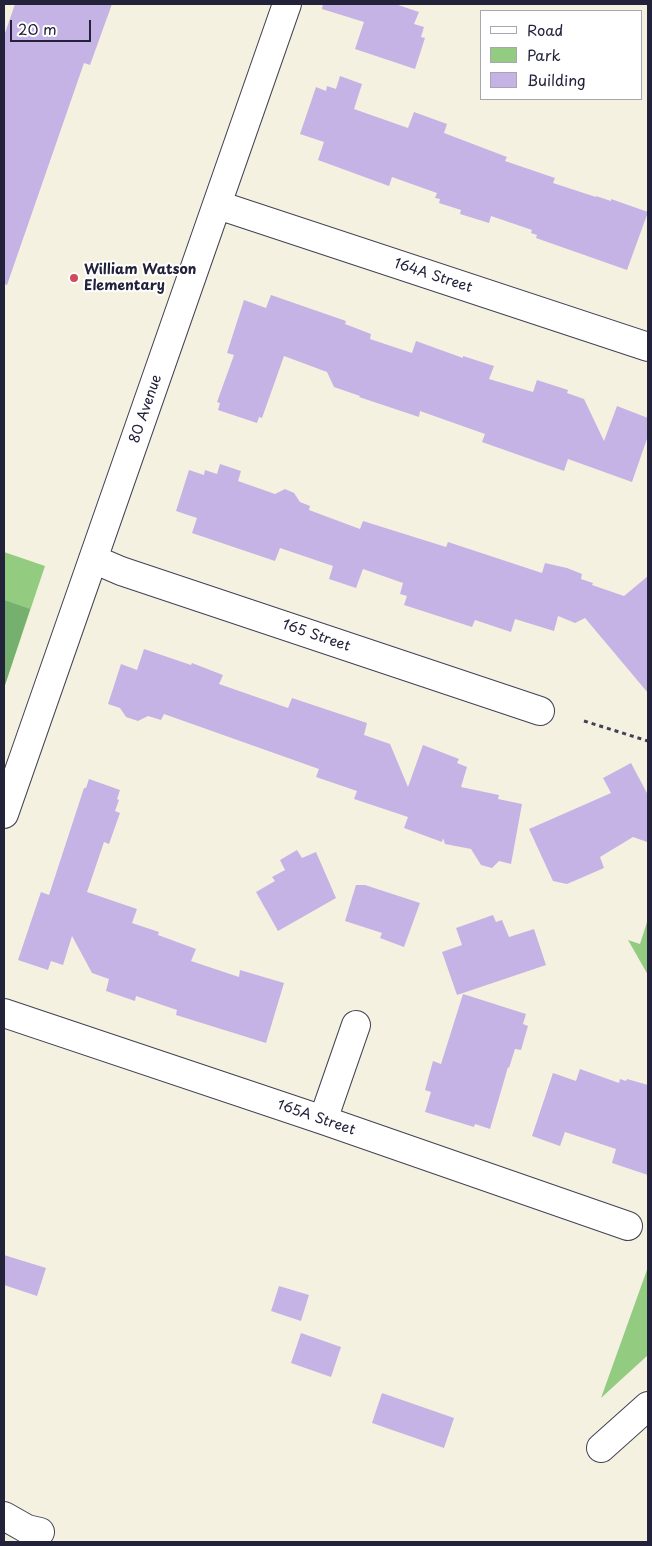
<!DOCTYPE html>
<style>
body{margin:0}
#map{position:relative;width:652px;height:1546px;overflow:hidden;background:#f4f1e0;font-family:"Playpen Sans",sans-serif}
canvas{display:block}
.frame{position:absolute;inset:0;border:5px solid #22223b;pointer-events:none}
.legend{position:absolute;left:480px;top:10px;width:162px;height:90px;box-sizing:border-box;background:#fff;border:1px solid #a7a7b1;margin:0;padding:6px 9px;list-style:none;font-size:15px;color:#22223b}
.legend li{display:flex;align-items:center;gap:10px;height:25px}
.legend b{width:25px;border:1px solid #a7a7b1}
.scale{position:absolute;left:10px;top:20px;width:81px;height:22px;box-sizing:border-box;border:2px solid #22223b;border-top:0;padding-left:6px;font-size:15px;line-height:18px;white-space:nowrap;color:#22223b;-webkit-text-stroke:4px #fff;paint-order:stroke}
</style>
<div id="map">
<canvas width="652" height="1546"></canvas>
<div class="frame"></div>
<ul class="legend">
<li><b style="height:6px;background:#fff"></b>Road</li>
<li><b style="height:14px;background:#93cc80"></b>Park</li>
<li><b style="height:14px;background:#c6b3e6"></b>Building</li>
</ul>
<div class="scale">20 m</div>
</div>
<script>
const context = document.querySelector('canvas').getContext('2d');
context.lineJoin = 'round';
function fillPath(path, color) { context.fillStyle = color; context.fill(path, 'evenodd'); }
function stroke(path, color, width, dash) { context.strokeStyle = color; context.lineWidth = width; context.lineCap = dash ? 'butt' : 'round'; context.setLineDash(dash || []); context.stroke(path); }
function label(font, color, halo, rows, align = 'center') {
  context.font = font + ' "Playpen Sans",sans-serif'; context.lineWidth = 4; context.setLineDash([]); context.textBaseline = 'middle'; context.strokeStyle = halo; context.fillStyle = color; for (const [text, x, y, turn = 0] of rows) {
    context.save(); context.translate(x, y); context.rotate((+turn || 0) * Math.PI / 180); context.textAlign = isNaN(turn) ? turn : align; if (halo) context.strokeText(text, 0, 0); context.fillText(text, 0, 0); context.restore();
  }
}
const green = new Path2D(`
 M4,552L45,566L4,688Z
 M648,919V975L628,940L640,944Z
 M648,1267V1355L601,1398Z`);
const forest = new Path2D(`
 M4,600L30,609L4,688Z`);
const building = new Path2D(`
 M15,4H112L90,65L84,63L7,285L4,284V36Z
 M323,4H395L419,12L414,24L424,27L421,37L425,38L415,69L355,49L364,22L322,9Z
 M340,76L362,84L354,109L408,128L414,112L447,124L444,133L507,157L505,161L555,178L553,183L596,197V196L611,201V199L648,212L627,270L536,238L537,235L531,233L532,230L491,216L489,223L460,214L461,210L439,203L440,199L435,198L437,193L392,177L389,186L318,160L324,142L300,134L316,87L326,91L327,86L336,89Z
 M271,295L346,321L345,324L371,334L370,339L412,353L416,341L463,358V356L494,366L489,379L533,392L537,380L568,390L567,393L584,399L604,441L617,406L648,418V436L632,482L568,459L564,471L482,442L485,434L420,411L419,417L359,397L360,396L334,387L327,372L284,356L262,418L259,417L257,423L218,410L220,403L217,402L234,355L227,353L244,300L266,308Z
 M220,464L241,471L238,481L275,494L285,489L294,493L300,502L310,506L309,510L360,529L363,521L446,547L448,542L542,573L545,563L567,568L582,574L581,579L593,583L592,585L624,596L648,576V693L585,618L575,623L558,616L554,631L515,619L511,632L475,620L472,627L469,626L404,605L407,596L400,594L403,583L363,569L356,588L329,579L333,566L280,548L275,561L192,533L197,518L176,511L189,470L204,475L205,470L217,474Z
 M144,649L191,665L192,663L223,675L219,684L288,708L292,698L367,723L364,735L390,744L408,787L423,745L459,759L457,763L467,767L461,787L499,795L498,799L522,804L511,864L499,861L492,868L481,865L471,849L445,844L443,838L442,842L404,828L408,817L354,799L357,791L316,777L319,769L164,714L161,720L148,716L138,721L126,717L120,708L108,704L121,664L137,670Z
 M631,763L648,795L647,842L633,837L600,857L604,868L567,884L553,881L529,829L611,793L603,778Z
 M89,779L120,790L117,799L119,800L115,811L120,813L109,844L104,842L87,892L137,909L132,923L159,932L158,935L196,949L191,961L239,977L240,970L284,983L266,1043L176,1015L177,1010L136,996L135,1001L106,991L109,979L92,973L72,936L63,965L51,961L48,970L18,960L41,892L49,895L84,788H86Z
 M297,850L302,858L316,852L336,898L278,931L256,892L275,881L272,877L285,870L280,860Z
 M356,885H365L420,903L404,947L380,938L382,933L345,921Z
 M493,915L496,922L502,920L509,937L534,929L546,965L457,995L442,952L462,945L456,928Z
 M463,994L526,1014L523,1024L528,1026L521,1050L515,1049L509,1068L508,1067L490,1129L475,1124L474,1127L425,1112L431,1092L425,1090L433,1061L441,1064Z
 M580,1069L619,1083L620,1079L626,1081L627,1079L648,1085V1175L612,1163L616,1149L565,1132L560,1146L532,1136L553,1073L576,1081Z
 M4,1255L46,1268L37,1296L4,1285Z
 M279,1286L309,1295L301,1321L271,1311Z
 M301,1333L341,1347L331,1377L291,1363Z
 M382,1393L454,1418L444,1448L372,1423Z`);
const path = new Path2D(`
 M584,721L648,741`);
const minor = new Path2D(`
 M218,205L648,347
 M93,559L121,571L540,711
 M4,814L287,4
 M4,1013L323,1120L628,1226
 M323,1120L356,1025
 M601,1448L648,1406
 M4,1516L27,1529L40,1532`);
const markers = [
 [74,278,5,"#d1495b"]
];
const poiNames = [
 ["William Watson",84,270],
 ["Elementary",84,286]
];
const streetNames = [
 ["164A Street",433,276,18],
 ["80 Avenue",146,409,-71],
 ["165 Street",316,636,19],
 ["165A Street",316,1118,19]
];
fillPath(green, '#93cc80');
fillPath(forest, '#76b06e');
fillPath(building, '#c6b3e6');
stroke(minor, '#424154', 30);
stroke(path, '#424154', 3, [4, 4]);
stroke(minor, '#fff', 28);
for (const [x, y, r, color] of markers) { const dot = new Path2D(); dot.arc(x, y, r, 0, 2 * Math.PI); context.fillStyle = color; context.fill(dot); stroke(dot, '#fff', 2); }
label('bold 14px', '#22223b', '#fff', poiNames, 'left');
label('14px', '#22223b', '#fff', streetNames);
</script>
